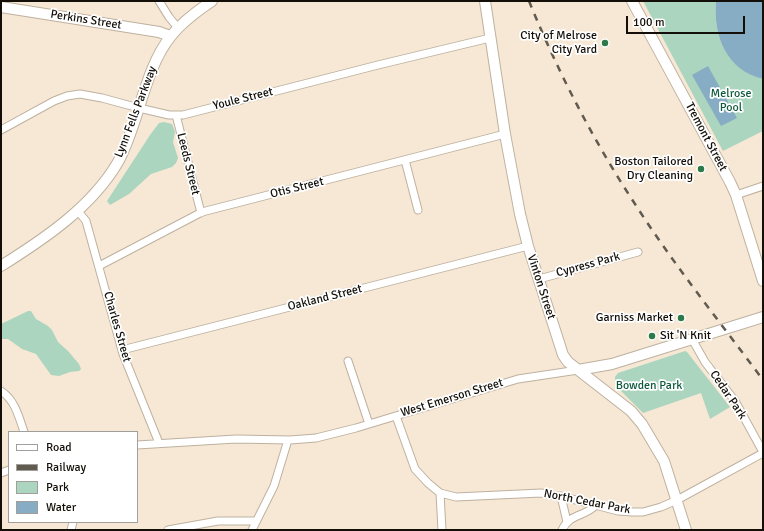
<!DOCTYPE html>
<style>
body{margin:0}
#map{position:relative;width:764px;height:531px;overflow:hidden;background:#f6e8d5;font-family:Signika,sans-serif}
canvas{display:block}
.frame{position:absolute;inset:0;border:2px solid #130f08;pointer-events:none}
.legend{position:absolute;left:8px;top:431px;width:130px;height:92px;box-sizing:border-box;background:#fff;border:1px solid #a19f9c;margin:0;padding:5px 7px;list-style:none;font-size:12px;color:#130f08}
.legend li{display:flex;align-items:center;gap:8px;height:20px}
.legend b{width:20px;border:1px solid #a19f9c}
.scale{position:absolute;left:626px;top:16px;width:119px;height:18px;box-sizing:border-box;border:2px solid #130f08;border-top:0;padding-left:5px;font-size:12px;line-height:14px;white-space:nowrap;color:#130f08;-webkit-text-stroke:3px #fff;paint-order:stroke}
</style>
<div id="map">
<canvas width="764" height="531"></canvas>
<div class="frame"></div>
<ul class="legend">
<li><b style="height:5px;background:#fff"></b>Road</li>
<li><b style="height:5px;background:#615a4f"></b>Railway</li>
<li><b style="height:11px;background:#abd5bf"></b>Park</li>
<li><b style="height:11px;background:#87adc5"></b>Water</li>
</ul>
<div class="scale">100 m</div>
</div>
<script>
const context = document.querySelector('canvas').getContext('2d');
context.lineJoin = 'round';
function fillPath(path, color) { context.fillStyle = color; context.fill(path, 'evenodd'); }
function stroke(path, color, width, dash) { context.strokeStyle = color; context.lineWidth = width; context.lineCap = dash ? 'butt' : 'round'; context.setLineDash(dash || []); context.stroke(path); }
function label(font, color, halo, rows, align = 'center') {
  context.font = font + ' Signika,sans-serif'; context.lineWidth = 3.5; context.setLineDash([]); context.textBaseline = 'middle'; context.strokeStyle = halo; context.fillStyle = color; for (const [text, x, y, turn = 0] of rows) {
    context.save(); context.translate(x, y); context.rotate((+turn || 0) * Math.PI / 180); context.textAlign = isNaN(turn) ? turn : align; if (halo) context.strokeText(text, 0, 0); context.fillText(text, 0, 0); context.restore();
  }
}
const green = new Path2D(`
 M643,1H716C713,36 726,69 763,79V131L723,151Z
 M164,122L172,124L175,132L173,142L178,158L176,163L172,167L151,174L129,194L110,205L107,201L150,135L159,123Z
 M28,311H31L36,319L48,326L52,330L58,342L68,351L79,364L81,369L79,371L70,372L59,376L51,375L36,354L22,349L8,339H1V324Z
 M685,351L687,352L730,407L710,419L701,393L643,413L618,388L615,383V377L618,373Z`);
const water = new Path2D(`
 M716,1H763V79C726,70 713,36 716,1Z
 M708,66L737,118L721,126L692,75Z`);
const street = new Path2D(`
 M159,1L169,17L178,28
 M176,115L201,213
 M1,130L54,101L67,96L80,94L102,98L139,108L169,115H183L378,65L490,38
 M405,160L418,210
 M736,195L763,186
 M77,210L86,221L123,354L159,443
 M99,266L202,212L505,134
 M539,279L638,252
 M692,339L705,362L735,401L763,452
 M122,350L528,246
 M348,361L369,424
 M1,391C15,400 19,417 24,432
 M396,416L415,469L428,483L440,493L456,497L541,493L576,500L618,511L632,512H643L661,507L677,500L763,453
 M137,445L236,439L290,440L316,438L356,428L518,379L578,370
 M1,473L9,470
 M440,493L442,530
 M561,496L567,522
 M71,530L73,522
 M168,530L218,521H256
 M252,530L274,486L288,440
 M562,530C570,513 585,517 596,505`);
const secondary = new Path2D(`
 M485,1L505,134L520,214L528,246L563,355L568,362L631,411L642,424L664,461L686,530
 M632,1L730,182L736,195L763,281
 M1,7L159,32L170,36
 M1,266C44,239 92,207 118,162C139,124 144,69 171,36C182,22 197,11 212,1
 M578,370L612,364L763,317`);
const rail = new Path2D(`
 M529,1C558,72 593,140 635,204C674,265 720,322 763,380`);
const markers = [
 [605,43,4,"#2c7a4a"],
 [701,169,4,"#2c7a4a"],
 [681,318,4,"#2c7a4a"],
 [652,336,4,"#2c7a4a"]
];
const streetNames = [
 ["Perkins Street",86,20,9],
 ["Youle Street",243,99,-14],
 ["Lynn Fells Parkway",136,112,-69],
 ["Tremont Street",706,137,62],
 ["Leeds Street",188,164,76],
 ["Otis Street",297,188,-14],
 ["Cypress Park",588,265,-15],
 ["Vinton Street",541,287,72],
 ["Oakland Street",325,298,-14],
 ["Charles Street",117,327,74],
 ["Cedar Park",728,395,56],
 ["West Emerson Street",452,398,-17],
 ["North Cedar Park",587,502,11]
];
const poiNames = [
 ["City of Melrose",597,36],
 ["City Yard",597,50],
 ["Boston Tailored",693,162],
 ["Dry Cleaning",693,176],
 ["Garniss Market",673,318],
 ["Sit 'N Knit",660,336,"left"]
];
const parkNames = [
 ["Melrose",731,94],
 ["Pool",731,108],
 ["Bowden Park",649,386]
];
fillPath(green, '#abd5bf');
fillPath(water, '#87adc5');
stroke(street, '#beb19f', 9);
stroke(secondary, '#beb19f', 12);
stroke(street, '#fff', 7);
stroke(secondary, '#fff', 10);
stroke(rail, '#615a4f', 2.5, [7, 7]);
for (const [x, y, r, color] of markers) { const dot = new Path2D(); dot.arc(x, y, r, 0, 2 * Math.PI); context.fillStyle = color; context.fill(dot); stroke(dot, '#fff', 1.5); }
label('12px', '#130f08', '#fff', streetNames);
label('12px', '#130f08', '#fff', poiNames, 'right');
label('12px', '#0f593d', '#fff', parkNames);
</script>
